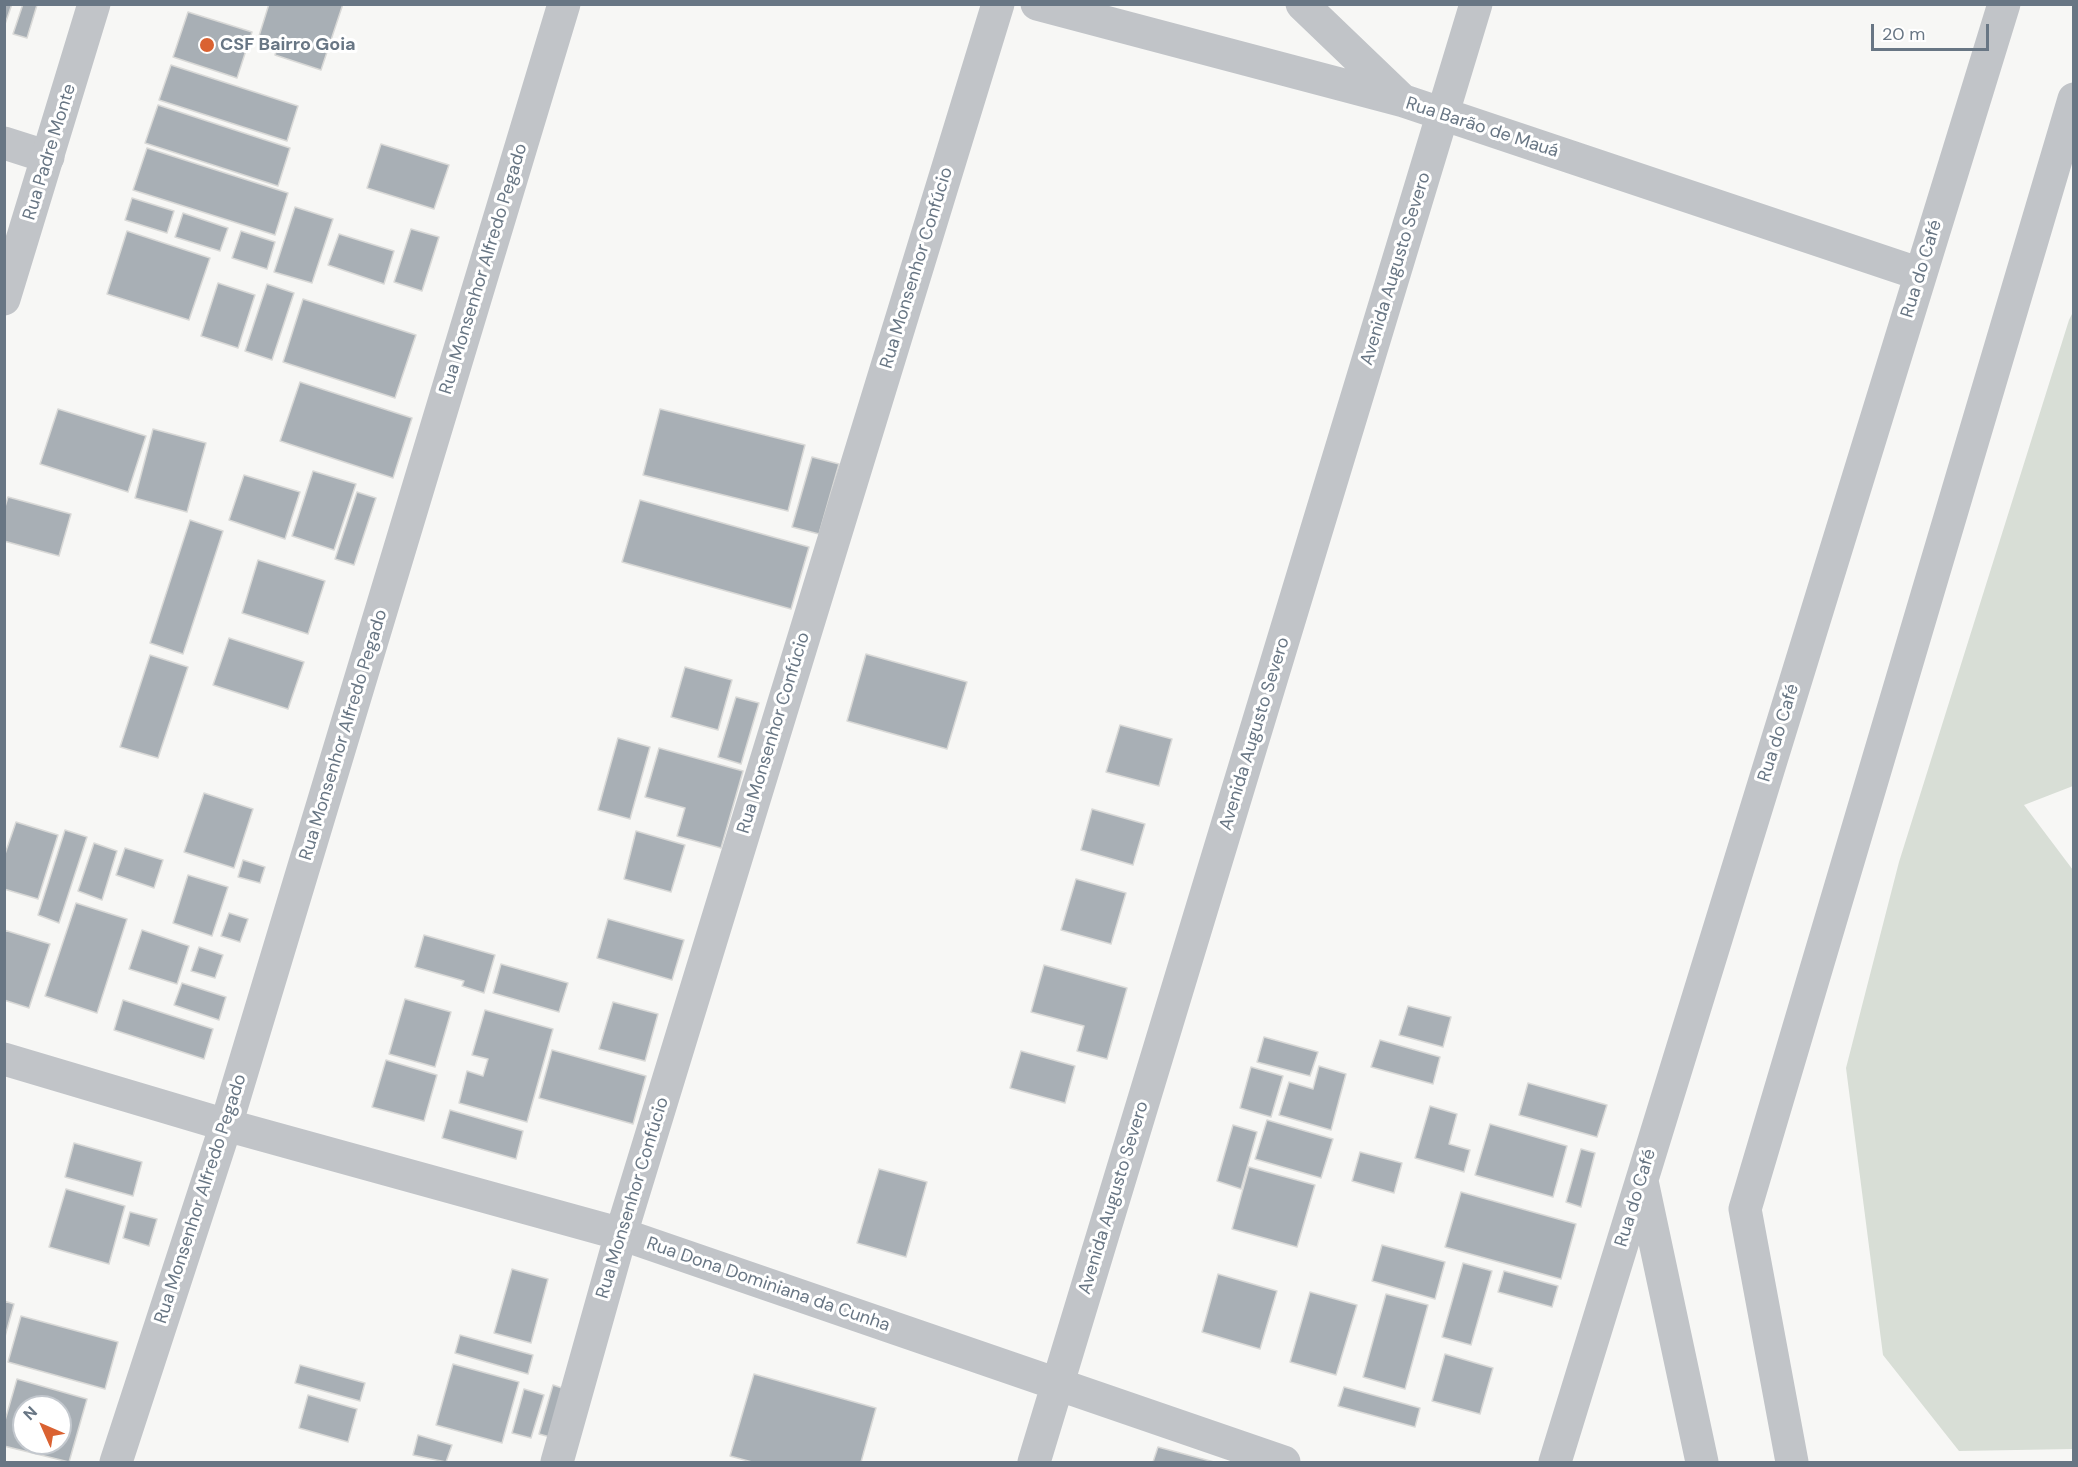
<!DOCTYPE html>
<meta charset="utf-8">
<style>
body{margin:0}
#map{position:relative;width:2078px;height:1467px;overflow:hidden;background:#f7f7f5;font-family:"DM Sans",sans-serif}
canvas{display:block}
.frame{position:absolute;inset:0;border:6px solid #687684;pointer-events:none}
.north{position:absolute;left:12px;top:1395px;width:60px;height:60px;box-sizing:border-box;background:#fff;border:2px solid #c3c8ce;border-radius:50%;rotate:315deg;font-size:16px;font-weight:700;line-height:24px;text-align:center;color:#687684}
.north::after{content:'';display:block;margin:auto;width:21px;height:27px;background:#da6232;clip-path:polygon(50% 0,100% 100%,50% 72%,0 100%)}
.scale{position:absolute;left:1871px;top:24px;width:118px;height:27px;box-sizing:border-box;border:3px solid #687684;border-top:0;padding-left:8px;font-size:18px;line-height:21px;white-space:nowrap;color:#687684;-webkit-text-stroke:4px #fff;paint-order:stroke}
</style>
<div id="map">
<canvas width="2078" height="1467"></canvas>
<div class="frame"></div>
<div class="north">N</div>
<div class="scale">20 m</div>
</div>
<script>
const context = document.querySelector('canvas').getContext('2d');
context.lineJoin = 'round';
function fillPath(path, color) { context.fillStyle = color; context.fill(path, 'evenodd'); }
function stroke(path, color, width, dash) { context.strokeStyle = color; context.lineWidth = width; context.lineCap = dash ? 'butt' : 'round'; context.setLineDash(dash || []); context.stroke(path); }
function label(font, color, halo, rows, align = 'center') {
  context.font = font + ' "DM Sans",sans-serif'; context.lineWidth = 6; context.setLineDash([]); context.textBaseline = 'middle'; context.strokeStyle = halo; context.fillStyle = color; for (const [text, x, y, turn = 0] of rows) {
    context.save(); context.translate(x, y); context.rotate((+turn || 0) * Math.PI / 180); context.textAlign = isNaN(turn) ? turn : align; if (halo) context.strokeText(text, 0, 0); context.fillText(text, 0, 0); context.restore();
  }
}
const green = new Path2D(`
 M2073,312V786L2024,805L2073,870V1449L1959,1451L1883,1355L1846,1068L1899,862L2069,320Z`);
const building = new Path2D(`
 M4,4H12L4,27Z
 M23,4L37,5L27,38L13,34Z
 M269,4H343L321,70L275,55L279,42L259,36Z
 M188,12L252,32L237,78L173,57Z
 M171,65L298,106L287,141L159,100Z
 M158,105L290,148L278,186L145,143Z
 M381,144L449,165L434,209L367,188Z
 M147,148L288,193L275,235L133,190Z
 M132,198L174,211L167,233L125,220Z
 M295,207L333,219L312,283L274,272Z
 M183,213L228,228L220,251L175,237Z
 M411,229L439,237L422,291L394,282Z
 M127,231L210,258L189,320L107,294Z
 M241,231L275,242L267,269L232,258Z
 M339,234L394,251L384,284L328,265Z
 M218,283L255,295L238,348L201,336Z
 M267,284L294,293L272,360L245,351Z
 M303,299L416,335L395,398L283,362Z
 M300,382L412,418L393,478L280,441Z
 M58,409L146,436L128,492L40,464Z
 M660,409L805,445L788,511L643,475Z
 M153,429L206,443L187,512L135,498Z
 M812,457L839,464L819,534L792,527Z
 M313,471L356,484L334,550L292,536Z
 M244,475L300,492L285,539L229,520Z
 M357,492L376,498L354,565L335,559Z
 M8,497L71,514L59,556L4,541V510Z
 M640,500L809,547L791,609L622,562Z
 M190,520L223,531L183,654L150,643Z
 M258,560L325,581L308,634L242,613Z
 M229,638L304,662L288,709L213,685Z
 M866,654L967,682L947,749L847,721Z
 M150,655L188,667L158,758L120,747Z
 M685,667L732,680L718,730L671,717Z
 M736,697L759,703L741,764L718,757Z
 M1120,725L1172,739L1159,786L1106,772Z
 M618,738L650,747L630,819L598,810Z
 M659,748L743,771L721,848L677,836L685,808L645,797Z
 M204,793L253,809L234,868L184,852Z
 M1092,809L1145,824L1133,865L1081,850Z
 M16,822L58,835L38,899L4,889V857Z
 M65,830L87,837L59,923L38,915Z
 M636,831L685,845L671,892L624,879Z
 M94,843L117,851L102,900L78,891Z
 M125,848L163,860L154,888L116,875Z
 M243,860L265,867L260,883L238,877Z
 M188,875L228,887L212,936L173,923Z
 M1076,879L1126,893L1111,944L1061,930Z
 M76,903L127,919L97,1013L45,996Z
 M229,913L248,919L240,942L221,936Z
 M608,919L684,940L672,980L597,958Z
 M4,930L50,944L29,1008L4,1000Z
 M142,930L189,946L177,984L129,969Z
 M424,935L495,955L484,993L462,986L464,981L415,967Z
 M199,947L223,955L215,978L191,971Z
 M501,964L568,983L559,1012L493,993Z
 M1044,965L1127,988L1107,1059L1077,1051L1084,1026L1031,1012Z
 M182,983L226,997L219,1020L174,1005Z
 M405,999L451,1012L435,1067L389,1054Z
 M123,1000L213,1029L204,1059L114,1030Z
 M613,1002L658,1014L645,1061L599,1049Z
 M1408,1006L1451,1017L1443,1047L1399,1035Z
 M485,1010L553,1029L527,1122L459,1103L467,1071L483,1076L488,1059L472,1055Z
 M1264,1037L1318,1052L1310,1076L1257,1062Z
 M1380,1040L1440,1057L1433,1084L1371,1067Z
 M552,1050L646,1076L633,1124L539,1098Z
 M1021,1051L1075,1066L1065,1103L1010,1088Z
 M386,1060L437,1075L424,1121L372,1107Z
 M1319,1066L1346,1074L1331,1130L1279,1115L1289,1082L1313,1089Z
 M1251,1067L1283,1076L1271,1117L1240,1108Z
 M1528,1083L1607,1105L1597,1137L1519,1115Z
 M1430,1106L1457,1114L1449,1144L1470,1150L1464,1172L1415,1158Z
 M450,1110L523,1131L516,1159L442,1138Z
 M1267,1120L1333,1139L1321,1178L1255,1159Z
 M1490,1124L1567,1146L1553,1197L1475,1175Z
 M1233,1125L1257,1132L1241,1189L1217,1181Z
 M74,1143L142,1162L133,1196L65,1177Z
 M1581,1149L1595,1153L1581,1207L1566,1202Z
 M1360,1152L1402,1163L1394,1193L1352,1181Z
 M1249,1167L1315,1185L1297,1247L1232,1229Z
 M879,1169L927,1182L906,1257L857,1243Z
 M66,1189L125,1206L109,1264L49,1247Z
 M1461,1192L1576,1224L1561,1279L1445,1247Z
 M130,1212L157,1219L149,1246L123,1238Z
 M1382,1245L1445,1262L1435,1299L1372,1281Z
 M1463,1263L1492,1271L1471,1345L1442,1337Z
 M512,1269L548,1279L531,1343L494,1333Z
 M1504,1271L1558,1286L1552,1307L1498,1292Z
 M1218,1274L1277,1291L1260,1349L1202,1332Z
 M1310,1292L1357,1305L1336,1375L1290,1362Z
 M1386,1294L1428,1305L1405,1389L1363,1377Z
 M4,1301L14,1304L4,1340Z
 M21,1316L118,1342L105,1389L8,1362Z
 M460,1335L533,1355L528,1374L455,1353Z
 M1445,1354L1493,1368L1480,1414L1432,1401Z
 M453,1364L519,1382L502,1443L436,1425Z
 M300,1365L365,1383L360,1401L295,1383Z
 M754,1374L876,1408L861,1462H752L730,1456Z
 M17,1379L87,1399L69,1462L4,1446V1424ZM24,1407H60V1443H24Z
 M553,1385L568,1390L554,1438L539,1434Z
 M1344,1387L1420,1408L1415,1427L1338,1406Z
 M524,1389L544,1395L531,1438L512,1433Z
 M308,1395L357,1409L348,1442L299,1428Z
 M418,1435L452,1445L446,1462L413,1455Z
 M1158,1447L1214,1462H1153Z`);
const minor = new Path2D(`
 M1037,4L1404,101L1920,274
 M1302,4L1402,100
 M4,143L48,157
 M4,1059L226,1125L621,1234L1284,1462
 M1642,1181L1702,1462
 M116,1462L226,1125L564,4
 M557,1462L621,1234L998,4
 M1034,1462L1476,4
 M1555,1462L2004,4
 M1792,1462L1745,1209L2074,99`);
const tertiary = new Path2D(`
 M4,299L94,4`);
const markers = [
 [207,45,8,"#da6232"]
];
const poiNames = [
 ["CSF Bairro Goia",220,45]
];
const streetNames = [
 ["Rua Barão de Mauá",1482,128,18],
 ["Rua Padre Monte",50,152,-73],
 ["Rua Monsenhor Confúcio",917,268,-73],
 ["Rua Monsenhor Alfredo Pegado",484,269,-73],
 ["Avenida Augusto Severo",1396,269,-73],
 ["Rua do Café",1922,269,-73],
 ["Rua Monsenhor Confúcio",774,733,-73],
 ["Rua do Café",1779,733,-73],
 ["Avenida Augusto Severo",1255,734,-73],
 ["Rua Monsenhor Alfredo Pegado",344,735,-73],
 ["Rua Monsenhor Confúcio",633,1198,-73],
 ["Avenida Augusto Severo",1114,1198,-73],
 ["Rua do Café",1636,1198,-73],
 ["Rua Monsenhor Alfredo Pegado",201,1199,-72],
 ["Rua Dona Dominiana da Cunha",768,1285,19]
];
fillPath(green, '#d8ded6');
fillPath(building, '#a8afb5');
stroke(building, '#d9d9d7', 1.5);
stroke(minor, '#c1c4c8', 33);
stroke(tertiary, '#c1c4c8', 33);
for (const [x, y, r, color] of markers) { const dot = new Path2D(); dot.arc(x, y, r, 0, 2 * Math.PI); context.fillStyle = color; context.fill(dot); stroke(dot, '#fff', 2); }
label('bold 18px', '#687684', '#fff', poiNames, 'left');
label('18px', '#687684', '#fff', streetNames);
</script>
